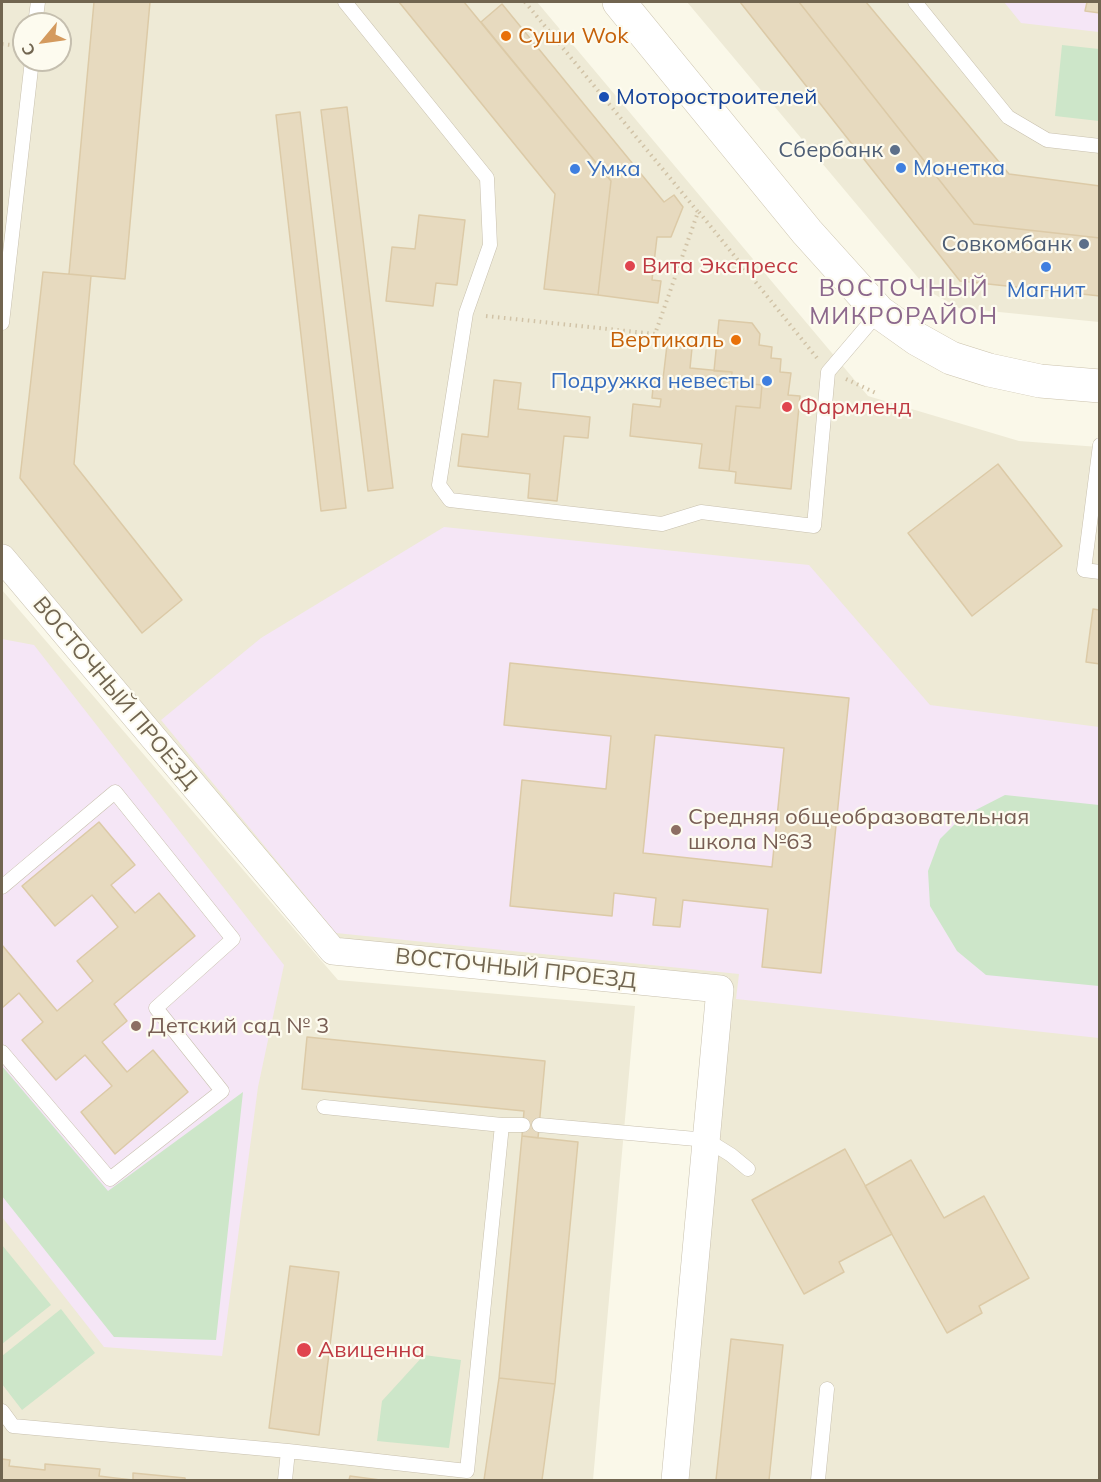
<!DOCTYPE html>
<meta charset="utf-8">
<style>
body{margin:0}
#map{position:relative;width:1101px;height:1482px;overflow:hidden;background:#faf8e9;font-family:Mulish,sans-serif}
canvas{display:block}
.frame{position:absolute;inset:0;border:3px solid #716550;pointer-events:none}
.north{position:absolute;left:12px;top:12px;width:60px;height:60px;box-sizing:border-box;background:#fdfbef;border:2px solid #c5bfaf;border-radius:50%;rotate:241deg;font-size:16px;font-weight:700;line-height:24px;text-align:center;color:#716550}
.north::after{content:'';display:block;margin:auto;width:21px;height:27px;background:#d49a5e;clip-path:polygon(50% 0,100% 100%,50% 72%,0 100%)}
</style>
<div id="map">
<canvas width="1101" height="1482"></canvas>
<div class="frame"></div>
<div class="north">С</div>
</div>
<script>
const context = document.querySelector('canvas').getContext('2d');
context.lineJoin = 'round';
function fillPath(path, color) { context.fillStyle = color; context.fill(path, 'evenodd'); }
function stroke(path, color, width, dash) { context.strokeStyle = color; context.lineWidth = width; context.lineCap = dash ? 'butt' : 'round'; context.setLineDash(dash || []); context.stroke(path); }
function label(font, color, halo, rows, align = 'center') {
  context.font = font + ' Mulish,sans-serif'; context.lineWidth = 4.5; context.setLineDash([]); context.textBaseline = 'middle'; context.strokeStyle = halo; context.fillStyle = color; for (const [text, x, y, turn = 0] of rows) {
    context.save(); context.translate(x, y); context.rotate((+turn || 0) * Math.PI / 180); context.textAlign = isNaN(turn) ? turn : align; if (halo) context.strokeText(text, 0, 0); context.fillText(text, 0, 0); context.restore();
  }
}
const residential = new Path2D(`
 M2,2H537L868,396L1019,441L1099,447V1480H683L729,977L333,942L2,557ZM24,24H60V60H24Z
 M687,2H1099V322L959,308L930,292Z
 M2,590L338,980L635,1006L593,1480H2Z`);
const education = new Path2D(`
 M1004,2H1099V32L1021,23Z
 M444,527L809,565L930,705L1099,727V1038L736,999L739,974L336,933L161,720L261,638Z
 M2,639L34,645L284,965L258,1087L222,1356L104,1347L2,1217Z`);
const green = new Path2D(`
 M1062,45L1099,49V121L1055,116Z
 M1005,795L1099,805V986L986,975L957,951L930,906L928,871L940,839L962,817Z
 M2,1066L108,1191L243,1092L216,1340L114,1337L2,1196Z
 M2,1245L51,1305L2,1344Z
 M61,1309L95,1353L22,1410L2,1384V1356Z
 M424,1355L461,1360L449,1448L377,1441L382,1401Z`);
const building = new Path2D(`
 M94,2H150L125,279L69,274Z
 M399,2H464L611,181L598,295L544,289L555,194Z
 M740,2H799L974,224L1100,238V296L960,281Z
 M799,2H866L1009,174L1100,186V238L974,224Z
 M1087,2H1100V13L1085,11Z
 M502,4L664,202L674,195L683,207L671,237H657L652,280L661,281L658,303L598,295L611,181L481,22Z
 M347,107L393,488L368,491L321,110Z
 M300,112L346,508L321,511L276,115Z
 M419,215L465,220L457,285L436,283L433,306L386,301L392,247L415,249Z
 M43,272L91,276L74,464L182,600L142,633L20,478Z
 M719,320L752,323L760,334L759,345L772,347L771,358L781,359L780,372L791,373L788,395L800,396L791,489L735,483L736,472L729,471L736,406L760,408L762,385L731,382L732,372L714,371Z
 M667,345L692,348L690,368L732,372L731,382L762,385L760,408L736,406L729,471L699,468L702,444L630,436L633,404L660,407L661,399L652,398L654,378L663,379Z
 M494,380L521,383L518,409L590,417L588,438L564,436L557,501L528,498L530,474L458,466L462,434L488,437Z
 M998,464L1062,546L972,616L908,533Z
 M1093,609L1100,610V664L1086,662Z
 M510,663L849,698L821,973L762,967L768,909L683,900L680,927L653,925L656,898L614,893L612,916L510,906L522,780L606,789L611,736L504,725ZM655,735L784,748L772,867L643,853Z
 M99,822L135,865L111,885L135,913L159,893L195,936L114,1004L127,1021L102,1042L127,1072L153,1050L188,1092L115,1154L81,1112L112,1086L85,1055L56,1080L22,1040L43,1022L19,993L2,1008V945L57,1011L93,981L77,961L118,927L92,895L55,926L22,886Z
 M307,1037L545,1061L538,1138L522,1136L524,1111L302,1089Z
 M522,1136L578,1142L555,1384L499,1378Z
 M845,1149L892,1234L839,1262L844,1272L804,1294L752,1200Z
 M911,1160L944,1218L984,1196L1029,1278L979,1306L982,1313L947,1333L865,1186Z
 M290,1266L339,1272L319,1435L269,1428Z
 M731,1339L783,1345L769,1480H716Z
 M499,1378L555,1384L542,1480H484Z
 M2,1459L10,1460L9,1466L45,1470V1464L100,1469L99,1476L115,1478L133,1480V1473L185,1478V1480H2Z
 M350,1476L380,1480H349Z`);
const path = new Path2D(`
 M2,44L20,46
 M699,212L817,358
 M486,316L655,334L698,212L525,2
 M846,379L878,394`);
const lane = new Path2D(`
 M345,2L487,178L490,245L466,313L439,485L450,500L662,524L701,512L814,526L828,372L879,312
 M915,2L1008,117L1047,140L1100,146
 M35,24L38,2
 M2,323L32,60
 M1100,445L1084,570L1100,572
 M2,887L115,792L233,939L156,1008L222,1091L110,1179L2,1052
 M502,1125H523
 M539,1125L707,1140L731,1155L748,1169
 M2,1411L13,1426L288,1451L285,1480
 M288,1451L467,1471L502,1125L324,1107
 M818,1480L827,1389`);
const street = new Path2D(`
 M2,558L333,951L720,989L675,1480`);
const secondary = new Path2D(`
 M619,2L807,232L879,312L917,339L951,358L989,370L1040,381L1100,386`);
const markers = [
 [506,36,6,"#e8710a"],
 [604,97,6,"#1a4fb4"],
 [895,150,6,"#5c6f8a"],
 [901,168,6,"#3f7fe0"],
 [575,169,6,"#3f7fe0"],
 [1084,244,6,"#5c6f8a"],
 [630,266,6,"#e0444e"],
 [1046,267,6,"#3f7fe0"],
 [736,340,6,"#e8710a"],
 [767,381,6,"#3f7fe0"],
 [787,407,6,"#e0444e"],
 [676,830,6,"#8d6e63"],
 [136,1026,6,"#8d6e63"],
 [304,1350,8,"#e0444e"]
];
const foodNames = [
 ["Суши Wok",518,36],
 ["Вертикаль",724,340,"right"]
];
const transitNames = [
 ["Моторостроителей",616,97]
];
const serviceNames = [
 ["Сбербанк",883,150],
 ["Совкомбанк",1072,244]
];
const shopNames = [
 ["Монетка",913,168],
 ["Умка",587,169],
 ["Магнит",1046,290,"center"],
 ["Подружка невесты",755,381,"right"]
];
const healthNames = [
 ["Вита Экспресс",642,266],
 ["Фармленд",799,407],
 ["Авиценна",318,1350]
];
const streetNames = [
 ["ВОСТОЧНЫЙ ПРОЕЗД",115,693,50],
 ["ВОСТОЧНЫЙ ПРОЕЗД",516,969,6]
];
const educationNames = [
 ["Средняя общеобразовательная",688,817],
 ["школа №63",688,842],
 ["Детский сад № 3",148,1026]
];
const neighbourhoodNames = [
 ["ВОСТОЧНЫЙ",904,289],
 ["МИКРОРАЙОН",904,317]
];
fillPath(residential, '#eeead6');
fillPath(education, '#f5e6f6');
fillPath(green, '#cde6c9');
fillPath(building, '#e7dabf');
stroke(building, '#dccaa7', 1.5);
stroke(lane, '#c8c0ae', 15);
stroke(street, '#c8c0ae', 28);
stroke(secondary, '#cbc2ac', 34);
stroke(path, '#d1c3a7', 4, [1.5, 4.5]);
stroke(lane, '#fff', 14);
stroke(street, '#fff', 27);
stroke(secondary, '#fff', 33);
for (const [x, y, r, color] of markers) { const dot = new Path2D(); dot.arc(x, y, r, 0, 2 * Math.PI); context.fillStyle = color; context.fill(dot); stroke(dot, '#fdfbef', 2); }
label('22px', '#c56008', '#fdfbef', foodNames, 'left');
label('22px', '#164399', '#fdfbef', transitNames, 'left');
label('22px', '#4e5e75', '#fdfbef', serviceNames, 'right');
label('22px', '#366cbe', '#fdfbef', shopNames, 'left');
label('22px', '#be3a42', '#fdfbef', healthNames, 'left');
label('22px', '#716550', '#fdfbef', streetNames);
label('22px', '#785e54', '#fdfbef', educationNames, 'left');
context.letterSpacing = '1.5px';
label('24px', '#8c688c', '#fdfbef', neighbourhoodNames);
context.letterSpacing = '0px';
</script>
